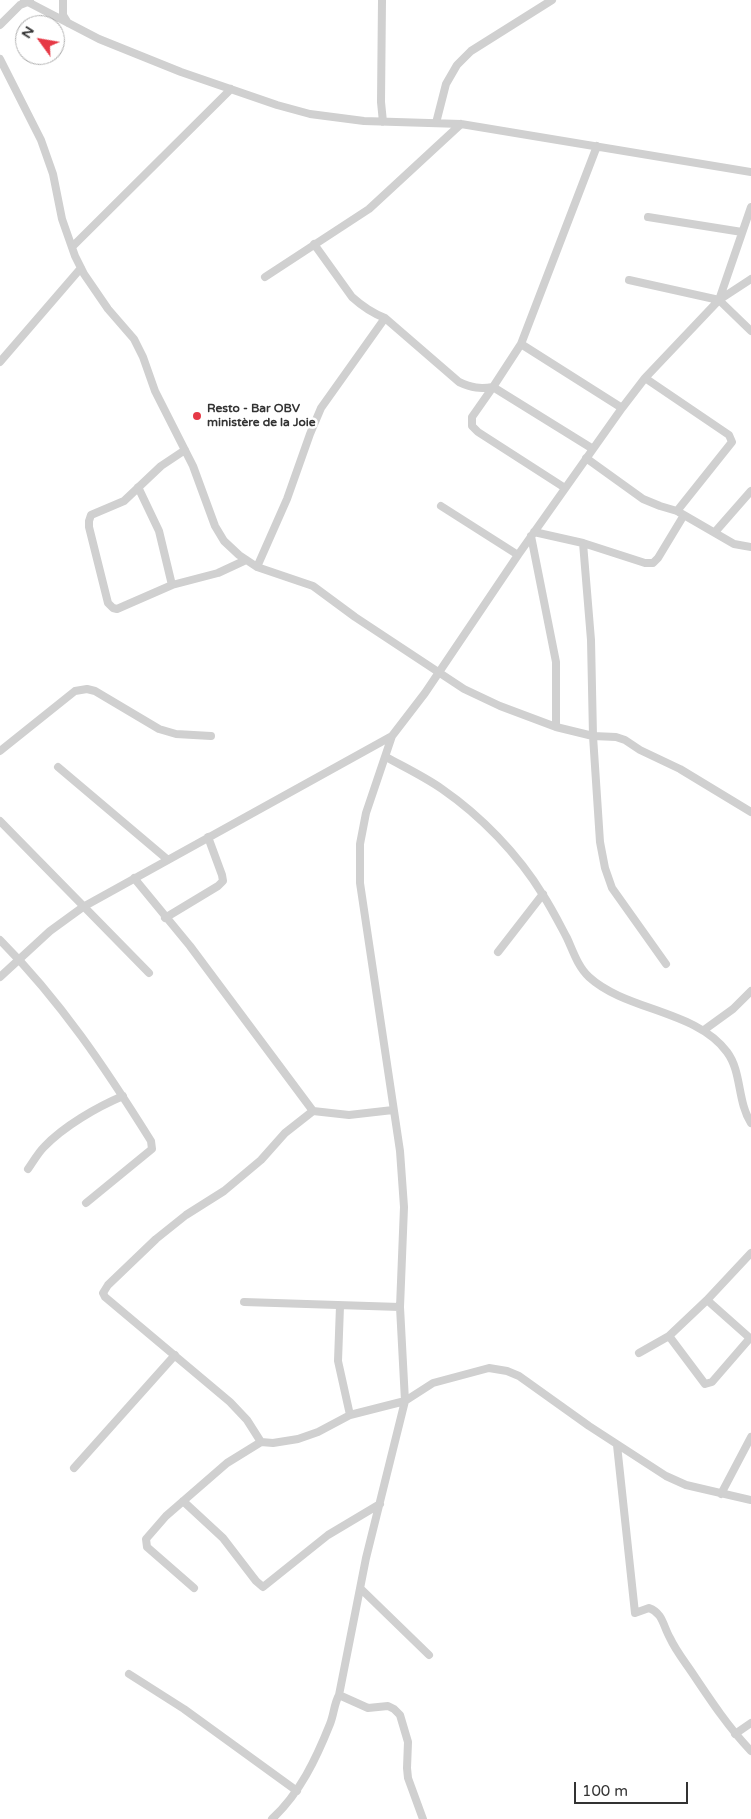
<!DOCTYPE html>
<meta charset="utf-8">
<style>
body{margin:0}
#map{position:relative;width:751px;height:1819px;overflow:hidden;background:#fff;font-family:"Varela Round",sans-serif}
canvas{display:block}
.north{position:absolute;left:15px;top:15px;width:50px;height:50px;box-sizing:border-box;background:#fff;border:1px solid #adadad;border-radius:50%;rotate:302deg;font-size:14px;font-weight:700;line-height:20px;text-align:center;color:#333}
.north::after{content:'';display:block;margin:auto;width:18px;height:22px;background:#e63946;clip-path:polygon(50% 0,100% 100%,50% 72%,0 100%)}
.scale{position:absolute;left:574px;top:1782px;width:114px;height:22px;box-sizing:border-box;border:2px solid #333;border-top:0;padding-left:6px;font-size:15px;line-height:18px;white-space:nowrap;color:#333;-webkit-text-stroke:4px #fff;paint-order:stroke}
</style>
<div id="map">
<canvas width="751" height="1819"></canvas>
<div class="north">N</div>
<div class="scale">100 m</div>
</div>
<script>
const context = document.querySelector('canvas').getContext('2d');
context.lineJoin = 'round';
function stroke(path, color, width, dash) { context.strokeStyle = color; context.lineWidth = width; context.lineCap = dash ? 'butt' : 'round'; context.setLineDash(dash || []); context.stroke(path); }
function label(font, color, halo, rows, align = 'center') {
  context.font = font + ' "Varela Round",sans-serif'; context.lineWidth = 5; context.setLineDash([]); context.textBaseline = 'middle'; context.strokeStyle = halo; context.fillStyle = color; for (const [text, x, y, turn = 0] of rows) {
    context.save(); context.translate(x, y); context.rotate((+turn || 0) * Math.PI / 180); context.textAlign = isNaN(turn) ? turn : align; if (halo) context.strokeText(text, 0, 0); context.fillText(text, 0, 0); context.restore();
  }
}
const street = new Path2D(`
 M24,0L99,39L181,72L277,105L310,114L364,121L461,124L751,172
 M63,0V15L68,23
 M382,0L381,102L383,122
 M0,25L20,5L30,1
 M0,59L41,140L53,174L62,219L75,256L84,274L108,309L134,339L143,357L155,391L193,466L215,526L224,541L239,555L257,567L313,586L355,617L464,689L500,706L556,727L593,736L616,737L625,740L640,750L680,769L751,812
 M436,123L446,84L457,65L471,51L552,0
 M648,217L742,232
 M314,244L352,297C363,307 372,313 385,318L459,382C472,388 480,389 493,387L593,449
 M72,247L231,89
 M265,277L369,209L461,124
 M629,280L719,300L751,331
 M719,300L751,207
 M521,344L622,408
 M0,362L81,268
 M645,378L729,435L732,442L677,511
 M185,450L161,466L124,501L91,515L89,521V527L108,603L113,608L117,609L172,585L218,573L246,560
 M586,458L643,499L660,506L677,511L734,544L751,547
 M138,487L159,531L172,585
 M565,488L478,432L472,426V417L493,387L521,344L597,146
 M441,506L518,555
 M534,532L583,543L645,563H653L658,558L684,515
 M715,532L751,491
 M531,536L556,662V727
 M583,543L591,640L593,736L600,842L605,868L612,888L666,964
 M257,567L287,499L310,434L321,408L385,318
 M0,751L75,691L87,689L95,691L159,729L176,734L211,736
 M386,757C404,767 425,777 442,789C481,816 518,854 543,895C552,909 559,923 567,938C573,951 578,967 589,977C626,1011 696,1010 727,1052C742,1072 737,1101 751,1123
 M58,767L168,860
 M0,821L149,973
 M134,878L190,946L313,1111
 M165,918L218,886L223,881L222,875L208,837
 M0,940C60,1000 106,1069 151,1141L152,1149L86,1203
 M498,952L543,894
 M0,977L50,931L83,907L392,736
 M704,1030L733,1009L751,991
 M393,1110L349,1115L313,1111L285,1133L261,1160L224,1191L186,1215L156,1239L108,1285L103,1293L105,1297L230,1402L247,1420L261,1442L273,1443L298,1439L318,1432L350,1415L405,1401L433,1383L489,1368L507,1371L519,1376L589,1426L666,1476L686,1485L751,1500
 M28,1169C33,1162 38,1153 44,1147C64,1126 97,1107 123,1096
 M707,1300L751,1339
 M244,1302L400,1307
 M340,1306L338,1361L350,1415
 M669,1336L705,1384L712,1382L750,1338
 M639,1353L669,1336L707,1300L751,1253
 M617,1445L635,1613L649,1608C663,1613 663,1626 670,1638C676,1651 685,1662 693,1674C711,1701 729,1728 751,1751
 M74,1468L175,1355
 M721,1494L751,1437
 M183,1501L223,1538L256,1581L263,1587L328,1535L380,1504
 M194,1588L147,1547L146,1539L166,1516L227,1463L261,1442
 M361,1589L429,1655
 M129,1674L184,1709L297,1791
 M339,1695L368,1708L388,1706L394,1709L400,1715L408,1742L407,1768L408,1778L423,1819
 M735,1734L751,1723
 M272,1819C300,1793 316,1759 330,1724C334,1714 334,1704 339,1695L366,1558L405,1401L400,1307L404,1207L400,1151L360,883V844L366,813L392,736L425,693L518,555L622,408L645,378L719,300L751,279`);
const markers = [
 [197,416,5,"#e63946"]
];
const poiNames = [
 ["Resto - Bar OBV",207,409],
 ["ministère de la Joie",207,423]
];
stroke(street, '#d0d0d0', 8);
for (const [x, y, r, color] of markers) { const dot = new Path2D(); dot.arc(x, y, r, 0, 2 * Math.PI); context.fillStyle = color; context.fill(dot); stroke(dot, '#fff', 2); }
label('bold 12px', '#333', '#fff', poiNames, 'left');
</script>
